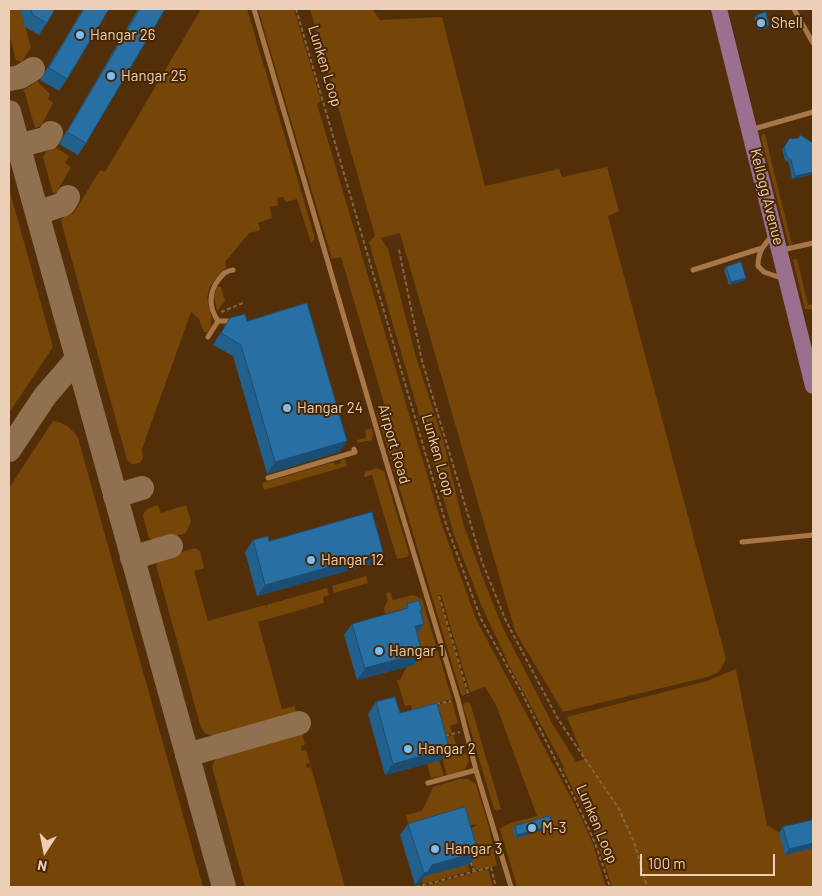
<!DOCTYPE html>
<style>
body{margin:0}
#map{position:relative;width:822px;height:896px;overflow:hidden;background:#522f08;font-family:Barlow,sans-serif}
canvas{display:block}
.frame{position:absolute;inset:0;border:10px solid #ebcfb7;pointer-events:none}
.north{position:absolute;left:20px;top:826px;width:50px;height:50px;-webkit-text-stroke:4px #462500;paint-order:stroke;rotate:191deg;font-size:14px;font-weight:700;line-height:20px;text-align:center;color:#ebcfb7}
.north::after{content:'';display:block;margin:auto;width:18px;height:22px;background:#ebcfb7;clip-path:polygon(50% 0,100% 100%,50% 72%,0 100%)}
.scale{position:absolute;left:640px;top:854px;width:135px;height:22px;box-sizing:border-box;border:2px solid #ebcfb7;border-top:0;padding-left:6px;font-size:15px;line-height:18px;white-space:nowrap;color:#ebcfb7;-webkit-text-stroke:4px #462500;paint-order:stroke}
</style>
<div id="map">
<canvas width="822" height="896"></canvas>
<div class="frame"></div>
<div class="north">N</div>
<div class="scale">100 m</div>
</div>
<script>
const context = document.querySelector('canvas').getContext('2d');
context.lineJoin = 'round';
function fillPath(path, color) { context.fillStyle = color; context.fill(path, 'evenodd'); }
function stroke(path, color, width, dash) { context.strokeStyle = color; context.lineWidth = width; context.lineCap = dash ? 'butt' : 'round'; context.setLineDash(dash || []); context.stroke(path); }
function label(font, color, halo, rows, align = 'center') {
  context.font = font + ' Barlow,sans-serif'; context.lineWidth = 4; context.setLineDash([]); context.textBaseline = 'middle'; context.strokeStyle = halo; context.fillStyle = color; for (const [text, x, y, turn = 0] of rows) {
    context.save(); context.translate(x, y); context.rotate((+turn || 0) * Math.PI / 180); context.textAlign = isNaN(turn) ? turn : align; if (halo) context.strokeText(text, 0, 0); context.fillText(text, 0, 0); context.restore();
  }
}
const green = new Path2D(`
 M9,9H20L31,47L22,62L16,60L9,34Z
 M201,9H247L314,235V240L311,243L297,199L286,202L283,197L277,198L278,205L270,207L272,218L258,223L260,229L258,231L249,233L225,262L226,267C220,274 210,283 208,293C205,308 217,317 208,332H204L199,319L191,312L142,449L143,459L139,463L132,464L127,460L61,221L65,216L74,213L100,170L105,172Z
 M258,9H294L321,101L317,104L442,525L476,619L579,813L593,844L606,887H517L500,829C509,821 525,820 537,816L496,705L485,687L470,692L441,595H438L467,693L463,696L461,694L377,413L386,410L341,257L332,259Z
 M310,9H372L380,20L442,17L485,186L559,169L562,177L607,167L619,211L608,216L726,659L719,672L707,677L563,712L515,631L400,233L381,238L388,249L416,357L443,440L464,526L483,578L502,626L552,723L576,762L584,759L567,717L707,681L736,669L767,825L780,833L813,847V887H612L593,830L563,769L564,767L510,667L482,607L454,535L369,242L375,236Z
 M37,81L50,94L48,99L53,103L41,126L35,128L24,90Z
 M763,134H765C773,171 783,207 792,245H789L761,137Z
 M55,147L69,156L65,163L71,167L56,193H53L43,157L46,152Z
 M9,188L53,347L9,413Z
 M797,259L808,305L813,304V310L805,309L793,260Z
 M217,287H221L225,301L217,311L214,297Z
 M53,421C65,422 72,429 78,438L203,887H9V488Z
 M372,428L373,434L372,440L357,443V440L366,438L365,430Z
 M345,459L347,466L264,490L262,483L334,462L335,465L341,463L340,460Z
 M377,468L384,471L409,554L407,557L397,559L372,475L364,477L365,472Z
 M158,505L161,513L186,505L191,521L186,533L156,542L149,538L143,516C145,508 151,507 158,505Z
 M195,548L200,551L204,568L194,571L208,621L265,605L268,610L266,605L327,588L329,595L323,597L324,603L258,622L282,709L295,706L296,713L215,736L206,734L201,728L156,565L161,558Z
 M366,576L368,583L334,593L332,586Z
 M390,592L393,600L413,595L422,599L452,699L412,710L411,705L405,706L397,680H400L407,666L409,607L385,614L384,608L388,600L386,593Z
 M452,701L458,723L450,726L452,733L437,737L432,707Z
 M466,702L470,703L501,809L497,811L494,809L463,705Z
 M302,732L305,745L301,746L302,751L306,750L310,763L306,764L307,768L311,767L345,887H245L212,767L215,760L221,755Z
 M453,735L459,755L467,753L469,761L464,770L447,776L438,740Z
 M439,760L444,776L431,778L427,764Z
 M459,779H468L476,784L489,827L497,866L474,870L464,830L476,826V824L463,827L410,832L406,815L422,811L433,787Z
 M468,864L470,871L423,884L421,877Z
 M488,869L493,887H421Z`);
const taxiway = new Path2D(`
 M9,79L20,77L33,69
 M9,112L224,887
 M18,146L48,138L51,133
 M37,213L64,204L68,197
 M9,450L45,396L77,359
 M115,496L142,488
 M132,558L171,546
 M187,755L299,723`);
const path = new Path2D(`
 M296,9L446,524L481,619L521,691L576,801L595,843L610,887
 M399,250L422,361L482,562L506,621L558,719L619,809L634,842L647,887
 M221,312L243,303
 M439,596L469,696
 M436,704L451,701
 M445,736L460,732
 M470,863H471L474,871
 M416,887L491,867L496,887`);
const service = new Path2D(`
 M254,9L386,461L458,700L476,770L511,887
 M794,9L813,43
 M750,130L813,112
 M772,236C763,246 758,252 758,266L764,272L784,279
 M782,250L813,243
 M693,270L762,248
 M229,321H218C208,306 209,292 219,279C224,273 226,271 233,270
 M208,337L218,321
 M268,478L355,452L354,449
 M742,542L813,535
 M428,783L476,770`);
const primary = new Path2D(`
 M719,9L813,386`);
const wall = new Path2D(`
 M20,9H55L47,23L39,35L25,27Z
 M83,9H109L67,79L59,91L40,80Z
 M138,9H165L86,143L78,155L59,144Z
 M757,15L767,28L758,30L754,18Z
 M790,138L813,174L792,179L789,163L785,160L782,150Z
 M726,267L746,278L744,281L729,285L724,270Z
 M230,318L247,321L347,441L339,452L267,474L233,356L213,345Z
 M253,540L269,541L383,552L375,563L257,596L245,552Z
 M407,604L422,610L420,612L424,624L417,634L422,653L414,665L357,680L344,635L352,624L403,610Z
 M376,702L400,713L449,748L441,760L385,775L368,714Z
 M813,820V848L785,855L779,833L783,827Z
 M408,824L470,864L425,876L420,883L415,885L400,835Z
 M553,825L551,828L515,838L513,829L515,826Z`);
const shadedWall = new Path2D(`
 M769,25L767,28L758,30L760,27Z
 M813,172V174L792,179L795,176Z
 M746,278L744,281L729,285L731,282Z
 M347,441L339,452L267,474L275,462Z
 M383,552L375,563L257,596L265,585Z
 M424,624L415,635V626Z
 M422,653L414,665L357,680L365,668Z
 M449,748L441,760L385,775L393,764Z
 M553,825L551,828L515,838L517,835Z
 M813,843V848L785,855L789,849Z
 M478,852L470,864L425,876L420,883L415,885L424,873L432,865Z`);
const building = new Path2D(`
 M31,9H55L47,23L33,15Z
 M84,9H109L67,79L49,68Z
 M140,9H165L86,143L67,132Z
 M766,12L769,25L760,27L757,15Z
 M800,135L813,143V172L795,176L791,160L787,157L784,147L790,138L793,139L798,138Z
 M741,262L746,278L731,282L726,267Z
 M307,303L347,441L275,462L241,345L221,333L230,318L245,314L247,321Z
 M372,512L383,552L265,585L253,540L268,536L269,541Z
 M419,601L422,610H420L424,624L415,626L422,653L365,668L352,624L408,608L407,604Z
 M395,697L400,713L437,703L449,748L393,764L376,702Z
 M465,807L478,852L432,865L428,872L424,873L408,824Z
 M550,816L553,825L517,835L515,826Z
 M813,820V843L789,849L783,827Z`);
const markers = [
 [761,23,5,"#78bff7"],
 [80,35,5,"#78bff7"],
 [111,76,5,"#78bff7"],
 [287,408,5,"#78bff7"],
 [311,560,5,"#78bff7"],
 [379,651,5,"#78bff7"],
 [408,749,5,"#78bff7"],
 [532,828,5,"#78bff7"],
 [435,849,5,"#78bff7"]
];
const poiNames = [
 ["Shell",771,23],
 ["Hangar 26",90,35],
 ["Hangar 25",121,76],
 ["Hangar 24",297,408],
 ["Hangar 12",321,560],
 ["Hangar 1",389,651],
 ["Hangar 2",418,749],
 ["M-3",542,828],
 ["Hangar 3",445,849]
];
const streetNames = [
 ["Lunken Loop",325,66,73],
 ["Kellogg Avenue",767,197,76],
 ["Airport Road",394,444,74],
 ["Lunken Loop",438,455,74],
 ["Lunken Loop",597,824,67]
];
fillPath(green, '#764508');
stroke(taxiway, '#90704f', 24);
stroke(path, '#866543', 2, [4, 2.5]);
stroke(service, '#a87747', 5);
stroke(primary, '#9a708e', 16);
fillPath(wall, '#22608d');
fillPath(shadedWall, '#1c4e73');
fillPath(building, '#2870a4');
stroke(building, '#1c4e73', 1);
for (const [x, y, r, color] of markers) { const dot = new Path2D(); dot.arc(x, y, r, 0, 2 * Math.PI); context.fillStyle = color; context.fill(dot); stroke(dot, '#462500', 2); }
label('15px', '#ebcfb7', '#462500', poiNames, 'left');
label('15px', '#ebcfb7', '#462500', streetNames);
</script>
